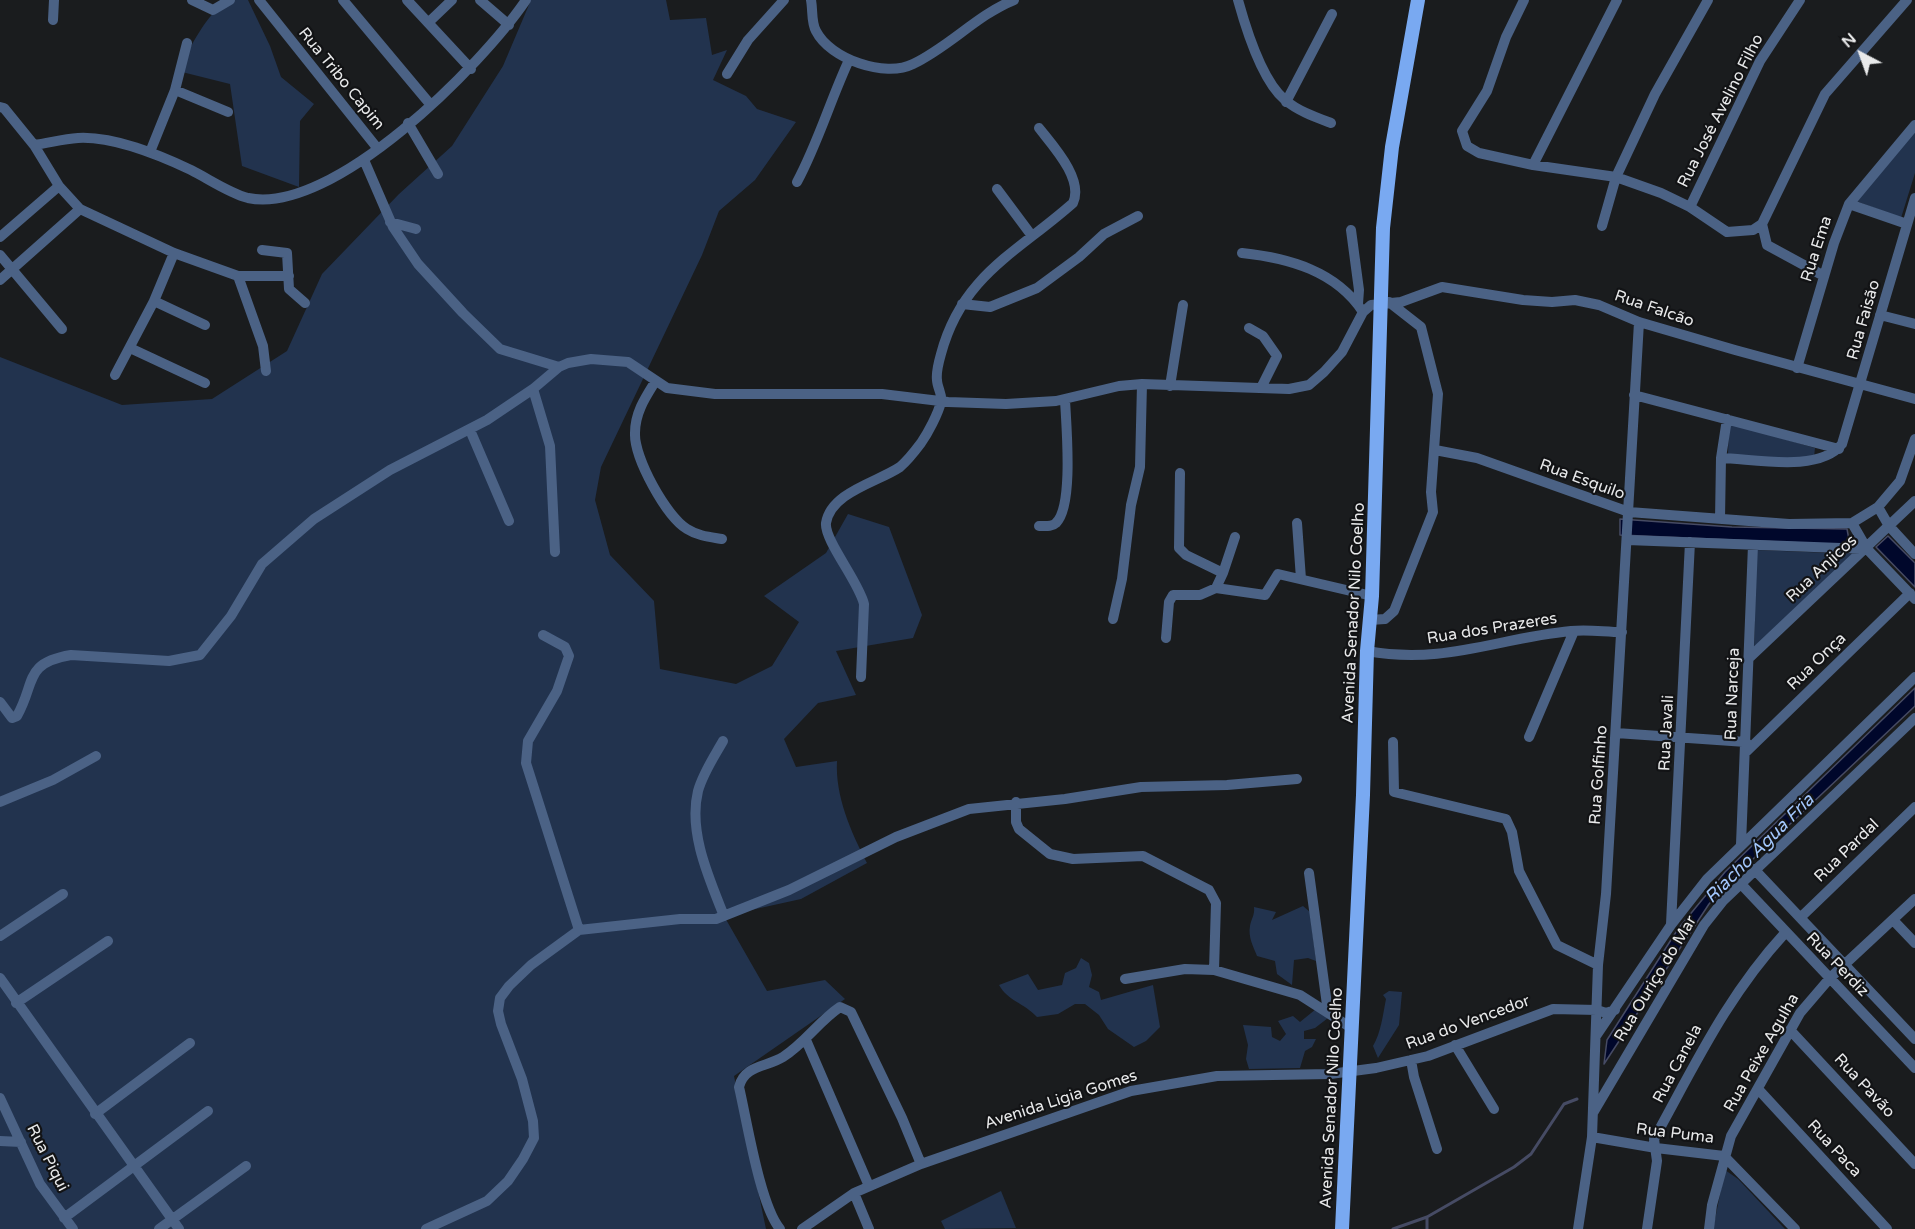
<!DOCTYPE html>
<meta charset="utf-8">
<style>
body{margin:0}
#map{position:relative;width:1915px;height:1229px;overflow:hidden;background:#1a1c1e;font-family:"Varela Round",sans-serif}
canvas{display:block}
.north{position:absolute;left:1831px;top:24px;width:60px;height:60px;-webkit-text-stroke:4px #121315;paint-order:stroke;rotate:319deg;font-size:16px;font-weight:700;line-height:24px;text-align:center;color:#e8e9ea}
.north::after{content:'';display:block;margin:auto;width:21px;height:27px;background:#e8e9ea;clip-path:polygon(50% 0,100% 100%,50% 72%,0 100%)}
</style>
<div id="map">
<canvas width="1915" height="1229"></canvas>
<div class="north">N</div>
</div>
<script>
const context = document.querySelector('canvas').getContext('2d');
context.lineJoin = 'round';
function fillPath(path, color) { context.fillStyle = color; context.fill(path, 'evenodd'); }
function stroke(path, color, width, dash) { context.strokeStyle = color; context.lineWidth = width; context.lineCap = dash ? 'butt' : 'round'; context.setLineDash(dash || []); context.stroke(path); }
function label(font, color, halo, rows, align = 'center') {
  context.font = font + ' "Varela Round",sans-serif'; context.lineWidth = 4.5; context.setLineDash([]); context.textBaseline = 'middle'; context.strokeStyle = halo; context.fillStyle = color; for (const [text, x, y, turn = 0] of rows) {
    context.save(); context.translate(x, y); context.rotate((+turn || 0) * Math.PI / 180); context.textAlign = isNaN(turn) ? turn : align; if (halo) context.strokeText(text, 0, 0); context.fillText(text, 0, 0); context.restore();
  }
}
const green = new Path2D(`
 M228,0H248L270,46L281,77L314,104L300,121L299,187L242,166L230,84L178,71C192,45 204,17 228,0Z
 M531,0H666L670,20L706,18L712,55L727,50L713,80L746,96L757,109L796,122L755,180L719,211L702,255L601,467L595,500L610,555L654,601L660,669L736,684L772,666L799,622L764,596L826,553L848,514L889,527L922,615L913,638L836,651L856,695L818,703L784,739L796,767L837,761C835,796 851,832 867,863L801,899L724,916L767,991L825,980L845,999L734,1076L766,1229H0V357L122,405L212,399L287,351L322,274L399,194L452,146L503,66Z
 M1915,128V173L1901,218L1856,201Z
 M1729,423L1815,448L1814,457L1798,460L1728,454Z
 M1756,550L1857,554L1754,651Z
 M1303,906L1310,912L1316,961L1308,958L1294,960L1292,985L1277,974L1275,961L1257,956C1253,946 1248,937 1250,926C1251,919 1255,915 1254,907L1276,912L1272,920Z
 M1081,958L1089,963L1092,975L1089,987L1099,992L1101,1000L1153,985L1160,1027L1146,1041L1134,1047L1108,1029L1099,1015L1085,1004H1075L1058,1014L1037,1017C1024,1003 1008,1001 999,985L1028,974L1038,990L1062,985L1065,973L1076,968Z
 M1389,991L1402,992L1399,1025L1378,1058L1373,1046C1381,1033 1383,1014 1386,999L1383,995Z
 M1316,1009L1328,1018L1315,1028L1304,1031V1039H1316L1312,1047L1305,1051L1300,1068L1249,1069L1246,1059L1248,1045L1243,1025L1271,1027L1272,1037L1280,1041L1286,1034L1278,1021L1293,1016L1300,1022Z
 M1725,1170L1738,1179L1785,1229H1713Z
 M1001,1191L1016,1228L945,1229L941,1221Z`);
const water = new Path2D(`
 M1620,519L1732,527L1847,529L1850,545L1620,535Z
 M1888,536L1915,563V587L1876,547Z
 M1915,688V706L1735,876L1709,904L1604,1064L1607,1040L1678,929L1725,872Z`);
const stream = new Path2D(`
 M1393,1229L1427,1217L1514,1167L1531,1154L1564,1104L1577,1099
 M1427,1229V1217`);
const minor = new Path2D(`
 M192,0L213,10L230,0
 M259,0L378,149
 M343,0L430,104
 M407,0L471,69
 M480,0L509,25
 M811,0C813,10 811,22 816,31C830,59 885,78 913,64C949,47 977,15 1014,0
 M1238,0C1246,29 1262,81 1285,100C1298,111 1315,117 1331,123
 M1524,0L1506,37L1487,91L1462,131L1467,146L1479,153L1533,165L1616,177L1661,193L1690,207L1727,232L1753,230L1762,224L1825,94L1907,0
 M53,20L54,0
 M429,22L452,0
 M727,74L748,40L784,0
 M175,90L228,112
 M1286,102L1332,14
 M0,107L4,108L34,145L59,186L80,209L174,253L238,276H289
 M408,123L438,174
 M34,145C49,143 63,139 78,138C114,136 159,155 191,170C209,179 229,193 248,198C333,216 482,65 526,0
 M150,152L175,90L187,43
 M364,160L393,227L418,264L463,313L500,349L559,367
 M1533,165L1617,0
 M797,182C818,143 830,101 849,60
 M997,189L1032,236
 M1849,204L1907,224
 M1690,207L1760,61L1800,0
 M390,222L416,229
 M1762,224L1767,245L1824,276
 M1602,226L1616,177L1655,94L1708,0
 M1351,230L1359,290L1358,304
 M0,237L59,186
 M262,250L287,253L289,289L305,303
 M1242,253C1289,258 1336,271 1363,312
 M0,255L62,329
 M238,276L263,346L266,371
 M0,280L80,209
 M154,301L205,325
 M962,304L990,307L1037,288L1079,257L1104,234L1138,216
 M1880,315L1915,324
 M1249,328L1263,336L1277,356L1261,388
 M130,348L205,383
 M1797,368L1834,243L1849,204L1915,125
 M115,375L154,301L174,253
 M655,382C645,398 635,413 635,433C634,458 666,516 687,529C698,536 710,537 722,539
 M1170,386L1183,305
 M533,389L550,446L555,552
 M1634,395L1839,449
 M470,430L509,521
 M1435,450L1477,458L1629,512L1789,524L1852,523L1878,507L1900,481L1915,439
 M1721,458C1755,459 1819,473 1842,444L1915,198
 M1180,473L1179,548L1186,555L1223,573L1216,588
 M1878,507L1889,526L1915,554
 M1720,519L1721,458L1727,419
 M1297,523L1301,579
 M1852,523L1867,549L1915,599
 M1039,526C1045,526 1052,527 1056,523C1074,506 1066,424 1065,399
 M1627,540L1867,549
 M1223,573L1235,537
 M1113,619L1122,579L1131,505L1140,467L1142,384
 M1370,620L1385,619L1394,611L1433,512L1431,492L1438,394L1421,327L1389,302
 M543,635L565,647L569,656L557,691L528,741L526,763L579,930
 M1166,638L1169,602L1173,595H1200L1216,588L1265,595L1278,574L1372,596
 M1367,651C1444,665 1498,638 1571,631C1588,629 1605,632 1622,632
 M1749,658L1915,501
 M861,677L864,604C859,582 824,540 826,523C831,492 878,482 900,467C907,461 915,451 921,443C928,433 938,414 941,402C943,396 937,387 937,380C936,373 939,361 941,354C962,275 1018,252 1073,203C1084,179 1053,146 1039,128
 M0,702L12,718L17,716C36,683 23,663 71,655L169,661L200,655L231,616L262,564L314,519L390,470L487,420L533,389L559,367L568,363L591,359L628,362L667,388L715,394H882L948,402L1006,404L1056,401L1119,386L1142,384L1289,389L1309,385L1324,372L1342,352L1363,312L1371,305L1401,302L1442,287L1523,300L1552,302L1575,300L1599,305L1639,322L1735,350L1915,399
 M1616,733L1746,742
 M1529,737L1574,631
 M723,741C714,757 703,773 698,791C688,832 709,878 724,916
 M1393,742L1394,792L1506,819L1512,832L1519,871L1557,945L1598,965
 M1745,753L1910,593
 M0,802L53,780L96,756
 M1016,802V822L1019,829L1050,854L1073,859L1143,856L1209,890L1216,903L1214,970
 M1741,844L1753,545
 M1754,869L1915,1039
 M1309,873L1328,1012
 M1740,883L1915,1068
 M1801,917L1915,807
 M1893,920L1915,943
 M1671,924L1690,542
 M0,936L63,894
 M0,978L179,1229
 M1125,979L1185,969L1214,970L1300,995L1353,1029
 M16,1003L108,941
 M1790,1030L1915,1164
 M1596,1036L1671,925L1707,879L1915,677
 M806,1040L869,1186
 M1455,1045L1494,1109
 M1411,1060L1414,1077L1437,1149
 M1758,1089L1887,1229
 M0,1098L40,1184L73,1229
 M1593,1113L1704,925L1723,901L1915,718
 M95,1114L190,1043
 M1592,1137L1656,1148L1724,1156L1795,1229
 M0,1141L21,1142
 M854,1193L869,1229
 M64,1218L208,1111
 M159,1229L246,1166
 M426,1229L487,1201L508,1181L523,1159L534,1138L533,1121L522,1079L501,1024L498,1011L500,998L509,986L531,965L579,930L680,919H716L789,890L896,837L969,809L1065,799L1141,787L1227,785L1297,779
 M780,1229C760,1205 747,1121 739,1087C744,1065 767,1067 783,1057C805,1043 819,1021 840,1007L851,1012L902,1118L921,1164
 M802,1229L854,1193L921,1164L1131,1091L1217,1076L1330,1074L1376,1068L1428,1056L1553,1009L1597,1010L1606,1013L1615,1010
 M1578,1229L1592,1137L1598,965L1606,894L1639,322
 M1647,1229L1657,1161L1654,1139C1695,1065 1727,996 1785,933
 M1709,1229L1712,1205L1731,1136L1800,1013L1830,978L1915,899`);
const major = new Path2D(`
 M1342,1229L1363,795L1367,651L1372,596L1383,228L1392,147L1418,0`);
const streetNames = [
 ["Rua Tribo Capim",341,79,51],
 ["Rua José Avelino Filho",1721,111,-63],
 ["Rua Ema",1817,249,-72],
 ["Rua Falcão",1654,309,19],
 ["Rua Faisão",1864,320,-74],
 ["Rua Esquilo",1582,480,20],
 ["Rua Anjicos",1822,569,-43],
 ["Avenida Senador Nilo Coelho",1354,613,-87],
 ["Rua dos Prazeres",1492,629,-9],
 ["Rua Onça",1817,662,-44],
 ["Rua Narceja",1733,694,-88],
 ["Rua Javali",1667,733,-87],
 ["Rua Golfinho",1599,775,-86],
 ["Rua Pardal",1847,851,-44],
 ["Rua Perdiz",1837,965,46],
 ["Rua Ouriço do Mar",1656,979,-59],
 ["Rua do Vencedor",1468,1023,-20],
 ["Rua Peixe Agulha",1762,1053,-60],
 ["Rua Canela",1678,1064,-62],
 ["Rua Pavão",1864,1086,47],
 ["Avenida Senador Nilo Coelho",1332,1098,-87],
 ["Avenida Ligia Gomes",1061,1100,-18],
 ["Rua Puma",1675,1134,7],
 ["Rua Paca",1834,1149,47],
 ["Rua Piqui",47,1158,63]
];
const waterNames = [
 ["Riacho Água Fria",1760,849,-45]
];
fillPath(green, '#22334e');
fillPath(water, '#00072b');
stroke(water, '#464b64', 1.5);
stroke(stream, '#464b64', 3);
stroke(minor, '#4b6285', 10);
stroke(major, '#79a9f1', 14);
label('16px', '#e8e9ea', '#121315', streetNames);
label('italic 18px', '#a3c7fd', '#121315', waterNames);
</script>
